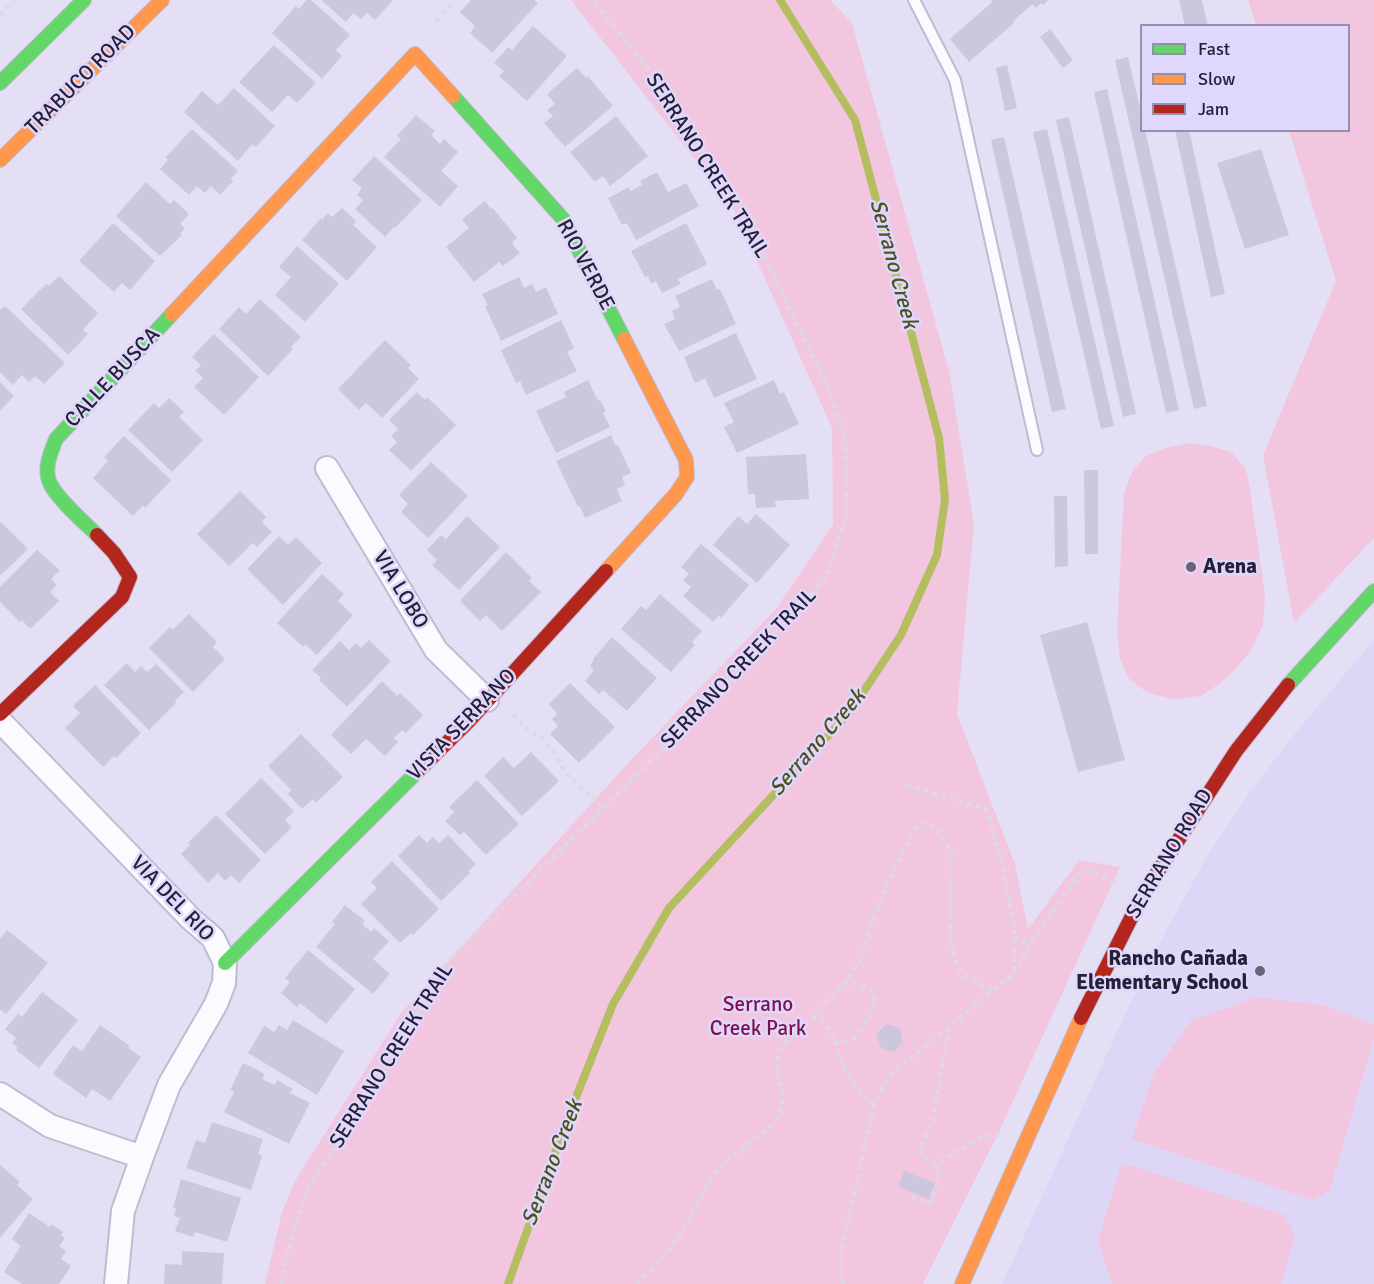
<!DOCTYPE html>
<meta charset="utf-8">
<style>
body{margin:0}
#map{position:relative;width:1374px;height:1284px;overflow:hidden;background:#e5dff5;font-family:Signika,sans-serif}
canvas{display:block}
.legend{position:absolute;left:1140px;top:24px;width:210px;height:108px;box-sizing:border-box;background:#e0d7fd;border:2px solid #968eae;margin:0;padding:8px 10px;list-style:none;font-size:18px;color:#262037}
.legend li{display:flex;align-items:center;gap:12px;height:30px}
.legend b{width:30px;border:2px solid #968eae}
</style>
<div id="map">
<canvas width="1374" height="1284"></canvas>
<ul class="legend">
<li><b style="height:8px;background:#63d668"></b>Fast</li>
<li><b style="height:8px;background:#ff974d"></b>Slow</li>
<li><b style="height:8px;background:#b3261e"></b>Jam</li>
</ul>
</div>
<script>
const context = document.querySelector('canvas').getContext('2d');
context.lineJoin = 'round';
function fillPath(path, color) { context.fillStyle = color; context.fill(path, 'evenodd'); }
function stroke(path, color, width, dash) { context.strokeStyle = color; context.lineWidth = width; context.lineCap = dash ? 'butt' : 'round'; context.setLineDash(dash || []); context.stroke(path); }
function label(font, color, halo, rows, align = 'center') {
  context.font = font + ' Signika,sans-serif'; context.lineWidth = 5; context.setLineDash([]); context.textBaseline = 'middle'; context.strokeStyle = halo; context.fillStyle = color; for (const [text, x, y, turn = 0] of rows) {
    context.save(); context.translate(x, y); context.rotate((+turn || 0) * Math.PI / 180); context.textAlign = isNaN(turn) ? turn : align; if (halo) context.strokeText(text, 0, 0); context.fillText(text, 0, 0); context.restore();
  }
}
const built = new Path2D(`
 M1374,640V1284H1002L1126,1012L1167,929L1206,858L1247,796L1292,737Z`);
const green = new Path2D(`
 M571,0H830L852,23L949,371L974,524L957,714L1015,864L1028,929L1079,860L1120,867L999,1132L923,1284H265L282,1212L296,1179L402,1012L631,760L776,609L833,524L832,428L734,210Z
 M1248,0H1374V538L1294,623L1263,455L1336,281L1289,131L1348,130V26L1256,25Z
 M1190,443L1210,446L1231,452L1246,469L1250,489L1265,595L1263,625L1252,649L1234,671L1219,684L1201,696L1174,699L1148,693L1129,679L1120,659L1117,632L1124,493L1133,470L1147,455L1165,448Z
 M1256,997L1322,1005L1374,1024V1038L1330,1190L1312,1200L1132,1139L1153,1075L1191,1021Z
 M1122,1163L1285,1215L1295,1236L1281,1284H1112L1098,1240Z`);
const stream = new Path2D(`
 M508,1284L565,1125L613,1004L669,908L850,712L901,635L937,555L945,499L939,438L855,120L780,0`);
const building = new Path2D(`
 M307,0H311L350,35L336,50L342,56L322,79L272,33L296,6L299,9Z
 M321,0H393L375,20L367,13L361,19L353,13L346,22Z
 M471,0H534L538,3L492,53L470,33L475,26L460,12Z
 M991,0H1049L1043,5L1041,3L1036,8L1033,4L1013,21L1014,23L969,62L950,39L992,2Z
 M1179,0H1202L1208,26H1185Z
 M533,26L567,56L527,101L499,76L504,71L494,63L508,47L512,50Z
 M1050,29L1073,60L1063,68L1040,37Z
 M274,45L316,83L297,103L288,95L272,112L239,82Z
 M1128,57L1142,116V130H1145L1207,406L1194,409L1115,60Z
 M1007,65L1017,108L1005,111L996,68Z
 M577,68L586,78L588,76L613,106L565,147L544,123L553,116L547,110L555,104L547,94Z
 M234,88L275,126L256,147L252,144L238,161L184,112L202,91L218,105Z
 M1107,89L1179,410L1166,413L1094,92Z
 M416,115L435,131L431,135L440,144L444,139L458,152L441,171L458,186L440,207L384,157L401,139L397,136Z
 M616,116L648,156L610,186L603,176L595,182L570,152Z
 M1069,117L1136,414L1123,417L1056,120Z
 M192,129L238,171L231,179L233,181L220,195L211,186L205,193L197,186L189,195L160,169L168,160L166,157Z
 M1047,129L1114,426L1101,429L1033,132Z
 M1175,130H1189L1225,294L1211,297Z
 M1004,137L1066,409L1052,412L991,140Z
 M1261,149L1289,235L1245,249L1217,163Z
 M374,156L422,200L395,228L394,227L385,237L355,209L363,200L357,195L362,188L352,180Z
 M657,172L668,192L686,183L699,206L636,240L627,223L622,225L608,198L629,187L631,191L642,185L640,181Z
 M146,182L170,204L174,200L189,214L180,224L185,228L180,234L182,235L160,256L116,216Z
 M485,201L491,209L493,208L517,238L512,243L520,253L503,266L499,262L474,282L446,247L469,228L462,219Z
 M342,208L356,221L353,225L377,247L347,281L302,240L321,218L322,220L328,213L332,217Z
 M113,223L155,261L130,290L122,283L114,292L79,261Z
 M686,223L707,264L678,279L681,284L662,293L656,281L651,284L648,276L645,277L631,251Z
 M297,246L339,284L305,322L275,295L291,277L279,267Z
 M59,276L98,313L83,330L88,334L68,355L21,309L46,284L49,286Z
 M519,277L524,288L532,284L536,292L546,287L558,314L501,341L485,306L488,305L482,294Z
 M712,279L717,290L720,289L736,324L679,351L664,324L675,319L672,311L680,307L675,296Z
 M260,299L301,337L291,347L293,349L268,376L219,329L239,307L246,314Z
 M5,306L65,363L44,384L35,376L29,382L22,375L13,385L0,372V310Z
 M561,320L574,348L567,352L577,371L526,395L520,381L516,383L501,350Z
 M736,333L757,379L714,398L705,378L695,383L684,357Z
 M214,334L259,377L224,415L194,387L203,378L195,371L201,365L192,357Z
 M385,340L411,365L408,368L419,379L382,418L366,403L359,410L338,389Z
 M588,380L598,401L600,400L606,412L603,413L610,427L556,453L536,411L566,397L564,392Z
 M774,380L780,394L784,392L799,424L737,453L724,427L734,422L724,403Z
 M0,382L14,396L0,411Z
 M417,392L425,400L427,397L456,425L411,471L389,450L397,442L391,436L398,429L389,420Z
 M169,398L184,412L179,417L203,440L172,472L128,430L154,403L159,408Z
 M611,435L616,446L618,445L631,473L622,477L625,485L617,489L622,501L585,518L580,506L578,507L556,461Z
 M124,436L171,480L145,508L143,505L133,516L93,478L108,461L104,457Z
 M806,454L809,499L775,501L776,507L756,508L755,494H748L746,457Z
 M431,462L468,496L428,538L401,512L408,504L399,495Z
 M1084,470H1098V554H1085Z
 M240,491L266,517L262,522L272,532L257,547L253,543L229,566L197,534Z
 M1054,496H1067L1068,566L1055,567Z
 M756,514L790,545L757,583L713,545L738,516L747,524Z
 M467,516L500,547L459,590L432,565L437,560L427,550L441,535L446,539Z
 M1,522L28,549L0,576V523Z
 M279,536L288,545L296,537L322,563L283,605L247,569Z
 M701,544L749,585L721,618L719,615L713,622L683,596L691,587L683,580L689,574L681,567Z
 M37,550L60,570L51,579L57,585L50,592L59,601L30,629L22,620L20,622L0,602V587Z
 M506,552L532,578L529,581L541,592L502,631L486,615L480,621L460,601Z
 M322,574L344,594L338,601L353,615L317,655L305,644L303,647L277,623Z
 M660,594L702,631L692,642L695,645L671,672L621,629L641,606L646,610Z
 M189,614L217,642L213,647L225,659L193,692L149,648L170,627L172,630Z
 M1087,622L1125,760L1078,772L1040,635Z
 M612,637L657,678L627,711L603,690L599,694L585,681L594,670L590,666L594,660L593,659Z
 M369,640L391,661L347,707L319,680L321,678L312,670L340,641L349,650L356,643L361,648Z
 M127,663L135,672L141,666L147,672L156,664L184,692L175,701L176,703L149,730L104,685Z
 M382,681L397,696L400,693L423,715L406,733L402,730L394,738L398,742L385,756L366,739L351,754L331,735Z
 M570,683L615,727L579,763L550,734L558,726L552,719L557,714L549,704Z
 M95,685L141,733L116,758L114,756L103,767L65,728L80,713L73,706Z
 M301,734L343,777L316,803L313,799L302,809L288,794L291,790L268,766Z
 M531,752L559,781L522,816L484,776L503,757L514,768Z
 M261,778L294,811L285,820L292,827L265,854L225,814Z
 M477,780L519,824L486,855L464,832L460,835L445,821L454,812L449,807Z
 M216,815L261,860L239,883L231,875L225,881L218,873L208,883L181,854L190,845L188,843Z
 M419,835L427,843L433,837L439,843L448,835L476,864L468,871L470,873L441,901L398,856Z
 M392,861L439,909L413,935L411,933L400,943L361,904L377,888L371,882Z
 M345,905L365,921L362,924L371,932L374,928L389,941L373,959L390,974L373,994L316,947L335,924L332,922Z
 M7,930L48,963L6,1014L0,1009V939Z
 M308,950L355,989L326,1024L300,1003L297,1007L281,993L290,982L285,978Z
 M42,992L78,1020L39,1068L16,1050L18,1048L12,1043L16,1038L5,1029L18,1014L22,1017Z
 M293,1020L344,1051L317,1095L248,1053L264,1026L274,1032L279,1025L287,1030Z
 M887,1024L900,1028L903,1042L894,1052L881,1048L876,1034Z
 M100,1025L130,1046L128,1048L141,1057L110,1101L92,1089L86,1098L53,1074L73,1045L82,1051Z
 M243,1063L265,1074L262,1079L275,1085L277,1080L293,1089L290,1093L310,1103L289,1144L224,1112L234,1092L230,1090Z
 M212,1122L263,1139L258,1154L262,1156L251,1190L186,1168L196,1140L205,1143Z
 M0,1165L20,1182L17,1185L33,1199L0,1238Z
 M904,1171L935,1183L929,1199L898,1187Z
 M181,1179L241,1198L227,1242L195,1232L193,1237L175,1231L180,1218L174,1216L176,1209L173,1208Z
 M29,1213L50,1227L51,1224L63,1232L61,1235L65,1238L59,1246L66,1251L61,1259L71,1266L59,1284H22L4,1272L21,1246L12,1239Z
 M182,1251L224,1253L222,1284H164L165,1264L182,1265Z`);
const path = new Path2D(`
 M0,15L15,0
 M436,21L455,0
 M513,715L530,732L541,737L555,753L565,773L603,807
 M907,785L987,810L1000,854L1014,925V972
 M1014,938L1030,944
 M814,1018L818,1010L847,981L860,960L885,888L915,828L924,823L938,830L952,854L950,937L957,966L965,976L994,991
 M949,1028L933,1119L920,1149L921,1156L931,1163L941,1161L985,1136L1000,1135
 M835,1043L854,1039C863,1023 877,1013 874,993C866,986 856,986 847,981
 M912,1197L930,1203L939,1178L936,1162
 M282,1284L284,1265L307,1190L355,1119L448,961L664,748L827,577L847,512L845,437L828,388L749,225L657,79L592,0
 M637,1284C654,1267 672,1248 685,1227C696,1207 706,1181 723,1165C736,1152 775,1129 780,1112C790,1084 760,1064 793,1035C800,1029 805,1023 814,1018C837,1025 834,1050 845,1069C853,1084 862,1094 874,1106
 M843,1284L840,1258L874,1106L888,1077L1014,973L1030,944L1080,873L1089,871L1117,883`);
const lane = new Path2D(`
 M914,0L955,80L1037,450`);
const street = new Path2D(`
 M327,468L436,650L487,700
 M0,721L191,919L213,938L225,963L224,983L216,1004L169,1085L142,1157L123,1211L116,1284
 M0,1094L50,1126L142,1157`);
const fast = new Path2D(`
 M0,83L84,0
 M453,96L563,219L624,339
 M97,535C85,523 54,496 49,481C44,467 51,452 56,439L172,314
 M1288,685L1374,591
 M225,963L420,769`);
const slow = new Path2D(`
 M0,160L162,0
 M172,314L415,54L453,96
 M606,571L676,494L687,477L686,460L624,339
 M962,1284L1081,1018`);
const jam = new Path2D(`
 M0,714L122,597L130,577L114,553L97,535
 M420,769L468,722L606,571
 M1081,1018L1142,896L1236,751L1288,685`);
const markers = [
 [1191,567,6,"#69637a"],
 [1260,971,6,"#69637a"]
];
const streetNames = [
 ["TRABUCO ROAD",81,80,-45],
 ["SERRANO CREEK TRAIL",707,166,58],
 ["RIO VERDE",585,265,62],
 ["CALLE BUSCA",113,378,-47],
 ["VIA LOBO",400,590,59],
 ["SERRANO CREEK TRAIL",739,669,-46],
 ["VISTA SERRANO",462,725,-46],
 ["SERRANO ROAD",1170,854,-59],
 ["VIA DEL RIO",172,899,46],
 ["SERRANO CREEK TRAIL",392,1056,-58]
];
const poiNames = [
 ["Arena",1203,567],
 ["Rancho Cañada",1248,959,"right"],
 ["Elementary School",1248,983,"right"]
];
const parkNames = [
 ["Serrano",758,1005],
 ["Creek Park",758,1029]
];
const waterNames = [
 ["Serrano Creek",893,264,75],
 ["Serrano Creek",818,743,-49],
 ["Serrano Creek",553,1163,-69]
];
fillPath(built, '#ded6f7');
fillPath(green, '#f3c6e0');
stroke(stream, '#b5bd61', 8);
fillPath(building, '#cdc7de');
stroke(lane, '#c1bbd1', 14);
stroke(street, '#c1bbd1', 26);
stroke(fast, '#c1bbd1', 16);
stroke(slow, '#c1bbd1', 16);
stroke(jam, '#c1bbd1', 16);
stroke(path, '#dbd9e1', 4, [4.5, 4.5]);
stroke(lane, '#fbfafe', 10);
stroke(street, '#fbfafe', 22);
stroke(fast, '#63d668', 14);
stroke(slow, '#ff974d', 14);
stroke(jam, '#b3261e', 14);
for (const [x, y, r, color] of markers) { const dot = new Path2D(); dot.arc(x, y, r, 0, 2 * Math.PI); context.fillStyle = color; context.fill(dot); stroke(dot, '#e0d7fd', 2); }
label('21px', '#262037', '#e0d7fd', streetNames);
label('bold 21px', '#262037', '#e0d7fd', poiNames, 'left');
label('21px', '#7d1149', '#e0d7fd', parkNames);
label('italic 22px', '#4b521e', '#e0d7fd', waterNames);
</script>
